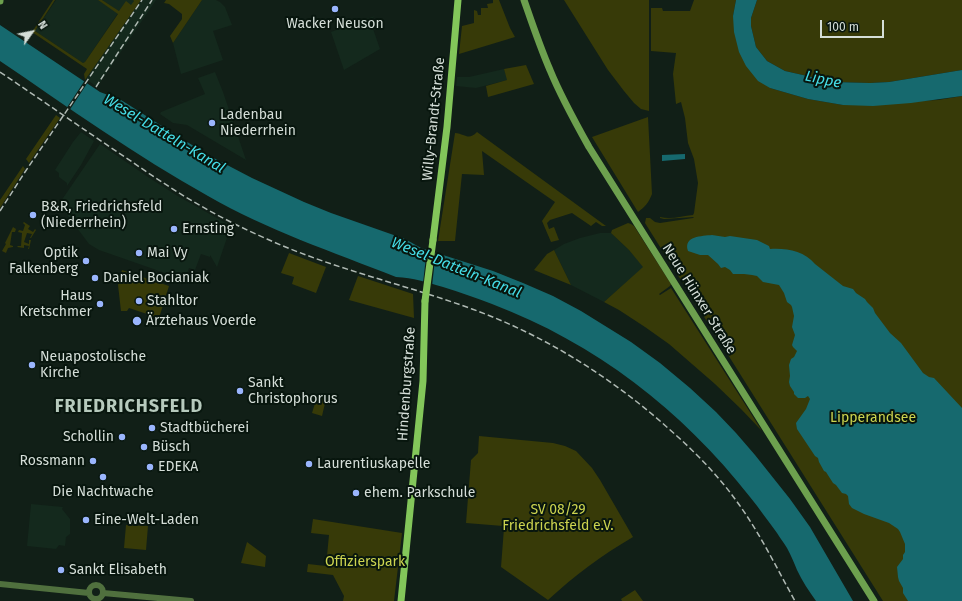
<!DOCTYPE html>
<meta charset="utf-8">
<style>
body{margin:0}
#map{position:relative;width:962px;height:601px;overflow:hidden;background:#111f17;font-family:"Fira Sans",sans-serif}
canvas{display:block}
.north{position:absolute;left:12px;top:12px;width:40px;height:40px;-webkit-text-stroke:3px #08160e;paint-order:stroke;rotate:57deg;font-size:11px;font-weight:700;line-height:16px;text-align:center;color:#d5ded8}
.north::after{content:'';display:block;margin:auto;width:14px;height:18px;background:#d5ded8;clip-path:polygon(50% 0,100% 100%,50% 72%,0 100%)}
.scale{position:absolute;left:820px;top:20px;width:64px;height:18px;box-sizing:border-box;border:2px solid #d5ded8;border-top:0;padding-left:5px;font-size:12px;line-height:14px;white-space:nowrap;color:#d5ded8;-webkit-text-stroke:3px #08160e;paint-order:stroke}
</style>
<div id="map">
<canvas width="962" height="601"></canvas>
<div class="north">N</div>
<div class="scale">100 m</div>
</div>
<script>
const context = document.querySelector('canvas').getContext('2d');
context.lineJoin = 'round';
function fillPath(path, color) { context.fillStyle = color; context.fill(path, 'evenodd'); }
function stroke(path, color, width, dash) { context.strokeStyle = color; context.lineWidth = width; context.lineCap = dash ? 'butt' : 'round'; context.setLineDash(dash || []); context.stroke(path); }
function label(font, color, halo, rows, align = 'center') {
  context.font = font + ' "Fira Sans",sans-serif'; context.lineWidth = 4; context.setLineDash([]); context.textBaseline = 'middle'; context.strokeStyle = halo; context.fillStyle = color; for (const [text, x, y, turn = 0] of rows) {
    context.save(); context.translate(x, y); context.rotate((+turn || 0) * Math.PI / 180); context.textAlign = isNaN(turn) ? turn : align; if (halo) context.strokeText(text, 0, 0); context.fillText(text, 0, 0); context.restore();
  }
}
const built = new Path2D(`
 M56,0H98L118,13L85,62L83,63L35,31Z
 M102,0H133L134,1L132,5L120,12Z
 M141,0H156L97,87L86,79Z
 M202,0H216L220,2L225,7L232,25L213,31L223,60L181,74L173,43Z
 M375,16L370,20L380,49L344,70L331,32Z
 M504,69L508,80L476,88L456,86L457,77H469Z
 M215,72L223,92L246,160L187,125L173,123L160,114L161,112L205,94L198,78Z
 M81,132L94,141L81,165L67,186V183L59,177V173L55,170L73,142Z
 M100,144L148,177L176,195L231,226L217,267L210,255V257L201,254L195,270L189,268L185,280L99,250L89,244L59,204Z
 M600,233H611L629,250L644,267L604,302L571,285L554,250L564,244L580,238Z
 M31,504L63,507L62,509L70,519V534L66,537L65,546L59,545L56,549L27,546Z`);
const green = new Path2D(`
 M53,0H55L35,31L83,63L85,62L118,14L98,0H102L119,11L126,1L131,5L134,1L133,0H141L85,80L84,74L87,69L32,32Z
 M166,0H202L173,43L170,36L182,19V14L169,4L164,3Z
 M493,0H499L510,28L515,37L459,54L462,26L474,23V10L477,11L478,15H481V8H488L487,4L493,3Z
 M564,0H649V111L641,109L634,103L624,91L608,70Z
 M694,0H736L733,16L770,88L808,99L843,105L938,100L962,96V601H883L645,223L646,218H650L655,222L660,223L693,218L694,217L664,219L660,218V217C671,220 682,216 693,215L694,213L698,183L694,159L688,143L685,118L681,102L676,104L673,74L676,53L651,51V8H662L663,11H690Z
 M757,0H962V70L889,82L870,83L834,82L785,71L767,61L756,47L751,26V18Z
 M526,65L534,84L488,97L486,86L507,80L504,69Z
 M56,115L60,118L29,163L26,159Z
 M648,117L652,194C649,202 645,207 638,212L592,137Z
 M477,132L606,226H602L596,222L591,226L572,213L550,220L547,223L549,229L554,227L559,240L551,242L542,221L555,202L482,151L484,175L462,174L455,241H438L455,133C466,134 468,141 477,132Z
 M23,166L25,169L0,208V200Z
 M24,222L30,226L28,229L33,232L35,229L36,230L31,238H30L32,234L27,233L24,242L29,244V240H31L29,249H28L29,246L24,245V248L17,247L18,246H21L22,233L18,232L19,230L23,231L25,225L23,223Z
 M628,223L631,224L634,226L671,284L670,286L659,294L660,295L671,288L762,431L741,409L715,384L669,344L645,327L619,310L604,302L643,267L629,250L611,233L612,230Z
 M13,227L16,229L15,232H12L10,245L13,246V247L8,248L6,253L2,251L6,244L5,243Z
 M554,250L571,285L534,270L547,254Z
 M289,253L326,267L316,293L292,284L294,277L281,273Z
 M122,270L169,286L159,318L129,308L127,311H121L118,285Z
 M358,276L413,294L414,318L349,300Z
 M317,397L326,399L322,416L312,413Z
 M479,436L553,443L565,446L576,451L592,468L600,480L633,537C602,555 574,576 548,600L501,567L504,528L503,526L466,523L471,460L478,453Z
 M313,519L402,533L394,601H343L344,596L333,575L307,572L308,564L326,566L329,535L311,533Z
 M126,525L148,526L146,550L124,548Z
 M247,542L266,556L265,567L241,563Z
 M635,590L643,601H622L621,599Z`);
const water = new Path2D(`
 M736,0H757L751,18V26L756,47L767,61L785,71L834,82L870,83L889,82L962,70V96L911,103L873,106L843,105L808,99L770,88L758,81L746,66L739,52L734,32L733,16Z
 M0,25L100,92L121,100L129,105L165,128L208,155L252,178L304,202L331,213L405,239L421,248L493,271L523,283L553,296L581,311L631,342L660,363L690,388L716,412L736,433L755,455L790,499L810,527L853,601H816C809,591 802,581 797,570C794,563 791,555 787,548C784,543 780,538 777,533C768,521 759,508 750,497C682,410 595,343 492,304C476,298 460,292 443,287C426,282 414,278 396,277C333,252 267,230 208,196C136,156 68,107 0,61Z
 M685,154V159L662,161V155Z
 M712,235L725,237L730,236L757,240L769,246L770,249C787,248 804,251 815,264L843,286L853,289L856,293L865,299L867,302L873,308L875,313L890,333L901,343L923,373L929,377L934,378L962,408V601H908L903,593V588L899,581L898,577L897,567L903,559V555L905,552V544L900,532L898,529L889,523L864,514L852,508L849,504L848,496L846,494L842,493L836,485L833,483L826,472L824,471L819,462L818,458L815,456L797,429L796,423L806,409L810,399L808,396L805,398H798L794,394V392L790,386L789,382L790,376L789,365L791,359L794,357L797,351L793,347L792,345L795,335L792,327L794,316L792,307L791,305L787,302L784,293L779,285L763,282L757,276L752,275L744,274H733L730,270L725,267L721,268L718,264L708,255H700L688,251C683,236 702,236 712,235Z`);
const pier = new Path2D(`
 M85,80L88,82L69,111L66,109Z
 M427,248L436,251L432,286L423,283Z`);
const tertiary = new Path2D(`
 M0,584L89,593
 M89 592a7 7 0 1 1 14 0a7 7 0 1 1-14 0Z
 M103,593L191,601`);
const secondary = new Path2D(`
 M524,0C532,23 540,47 550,70C561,97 575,122 589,147L874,601
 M0,1V0`);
const primary = new Path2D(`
 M433,240L447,127L458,0
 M401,601L423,381L425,301`);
const rail = new Path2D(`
 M0,72C37,97 73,122 110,147C140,167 169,188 201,206C222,218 244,229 267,239C333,269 404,284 472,309C544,335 611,377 668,428C693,450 716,473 735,499C759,531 776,567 795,601
 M96,87L152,0
 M0,211L25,172L142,0`);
const primaryBridge = new Path2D(`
 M425,301L433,240`);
const markers = [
 [335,9,4,"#9ab5fd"],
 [212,123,4,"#9ab5fd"],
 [33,215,4,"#9ab5fd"],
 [174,229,4,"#9ab5fd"],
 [139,253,4,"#9ab5fd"],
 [86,261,4,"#9ab5fd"],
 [95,278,4,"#9ab5fd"],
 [139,301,4,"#9ab5fd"],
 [100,304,4,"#9ab5fd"],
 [137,321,5,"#9ab5fd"],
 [32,365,4,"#9ab5fd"],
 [240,391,4,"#9ab5fd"],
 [152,428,4,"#9ab5fd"],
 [122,437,4,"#9ab5fd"],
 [144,447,4,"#9ab5fd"],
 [93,461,4,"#9ab5fd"],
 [309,464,4,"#9ab5fd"],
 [150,467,4,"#9ab5fd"],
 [103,477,4,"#9ab5fd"],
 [356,493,4,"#9ab5fd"],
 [86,520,4,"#9ab5fd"],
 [61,570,4,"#9ab5fd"]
];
const poiNames = [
 ["Wacker Neuson",335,24,"center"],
 ["Ladenbau",220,115],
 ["Niederrhein",220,131],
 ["B&R, Friedrichsfeld",41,207],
 ["(Niederrhein)",41,223],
 ["Ernsting",182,229],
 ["Optik",78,253,"right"],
 ["Falkenberg",78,269,"right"],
 ["Mai Vy",147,253],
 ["Daniel Bocianiak",103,278],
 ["Haus",92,296,"right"],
 ["Kretschmer",92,312,"right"],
 ["Stahltor",147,301],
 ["Ärztehaus Voerde",146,321],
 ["Neuapostolische",40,357],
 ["Kirche",40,373],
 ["Sankt",248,383],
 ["Christophorus",248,399],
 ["Stadtbücherei",160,428],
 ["Schollin",114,437,"right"],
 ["Büsch",152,447],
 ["Rossmann",85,461,"right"],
 ["Laurentiuskapelle",317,464],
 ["EDEKA",158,467],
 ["Die Nachtwache",103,492,"center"],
 ["ehem. Parkschule",364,493],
 ["Eine-Welt-Laden",94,520],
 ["Sankt Elisabeth",69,570]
];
const streetNames = [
 ["Willy-Brandt-Straße",434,119,-84],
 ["Neue Hünxer Straße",699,299,58],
 ["Hindenburgstraße",407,384,-86]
];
const parkNames = [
 ["Lipperandsee",873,418],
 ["SV 08/29",558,510],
 ["Friedrichsfeld e.V.",558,526],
 ["Offizierspark",365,562]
];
const waterNames = [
 ["Lippe",823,80,12],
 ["Wesel-Datteln-Kanal",164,134,31],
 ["Wesel-Datteln-Kanal",456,268,22]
];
const districtNames = [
 ["FRIEDRICHSFELD",129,407]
];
fillPath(built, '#14291d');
fillPath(green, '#373a08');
fillPath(water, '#16696e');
fillPath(pier, '#111f17');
stroke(tertiary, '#50703e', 6);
stroke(secondary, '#6da04e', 7);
stroke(primary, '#83c65a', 7);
stroke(rail, '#b0bab4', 1.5, [6, 3]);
stroke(primaryBridge, '#83c65a', 7);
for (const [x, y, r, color] of markers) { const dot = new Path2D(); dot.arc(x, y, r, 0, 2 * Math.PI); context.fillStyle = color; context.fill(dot); stroke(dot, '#08160e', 1.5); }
label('14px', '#d5ded8', '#08160e', poiNames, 'left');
label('14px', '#d5ded8', '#08160e', streetNames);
label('14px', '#ccd44f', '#08160e', parkNames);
label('italic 15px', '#45dce6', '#08160e', waterNames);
context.letterSpacing = '1px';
label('bold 18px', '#b7cabd', '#08160e', districtNames);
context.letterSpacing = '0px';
</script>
